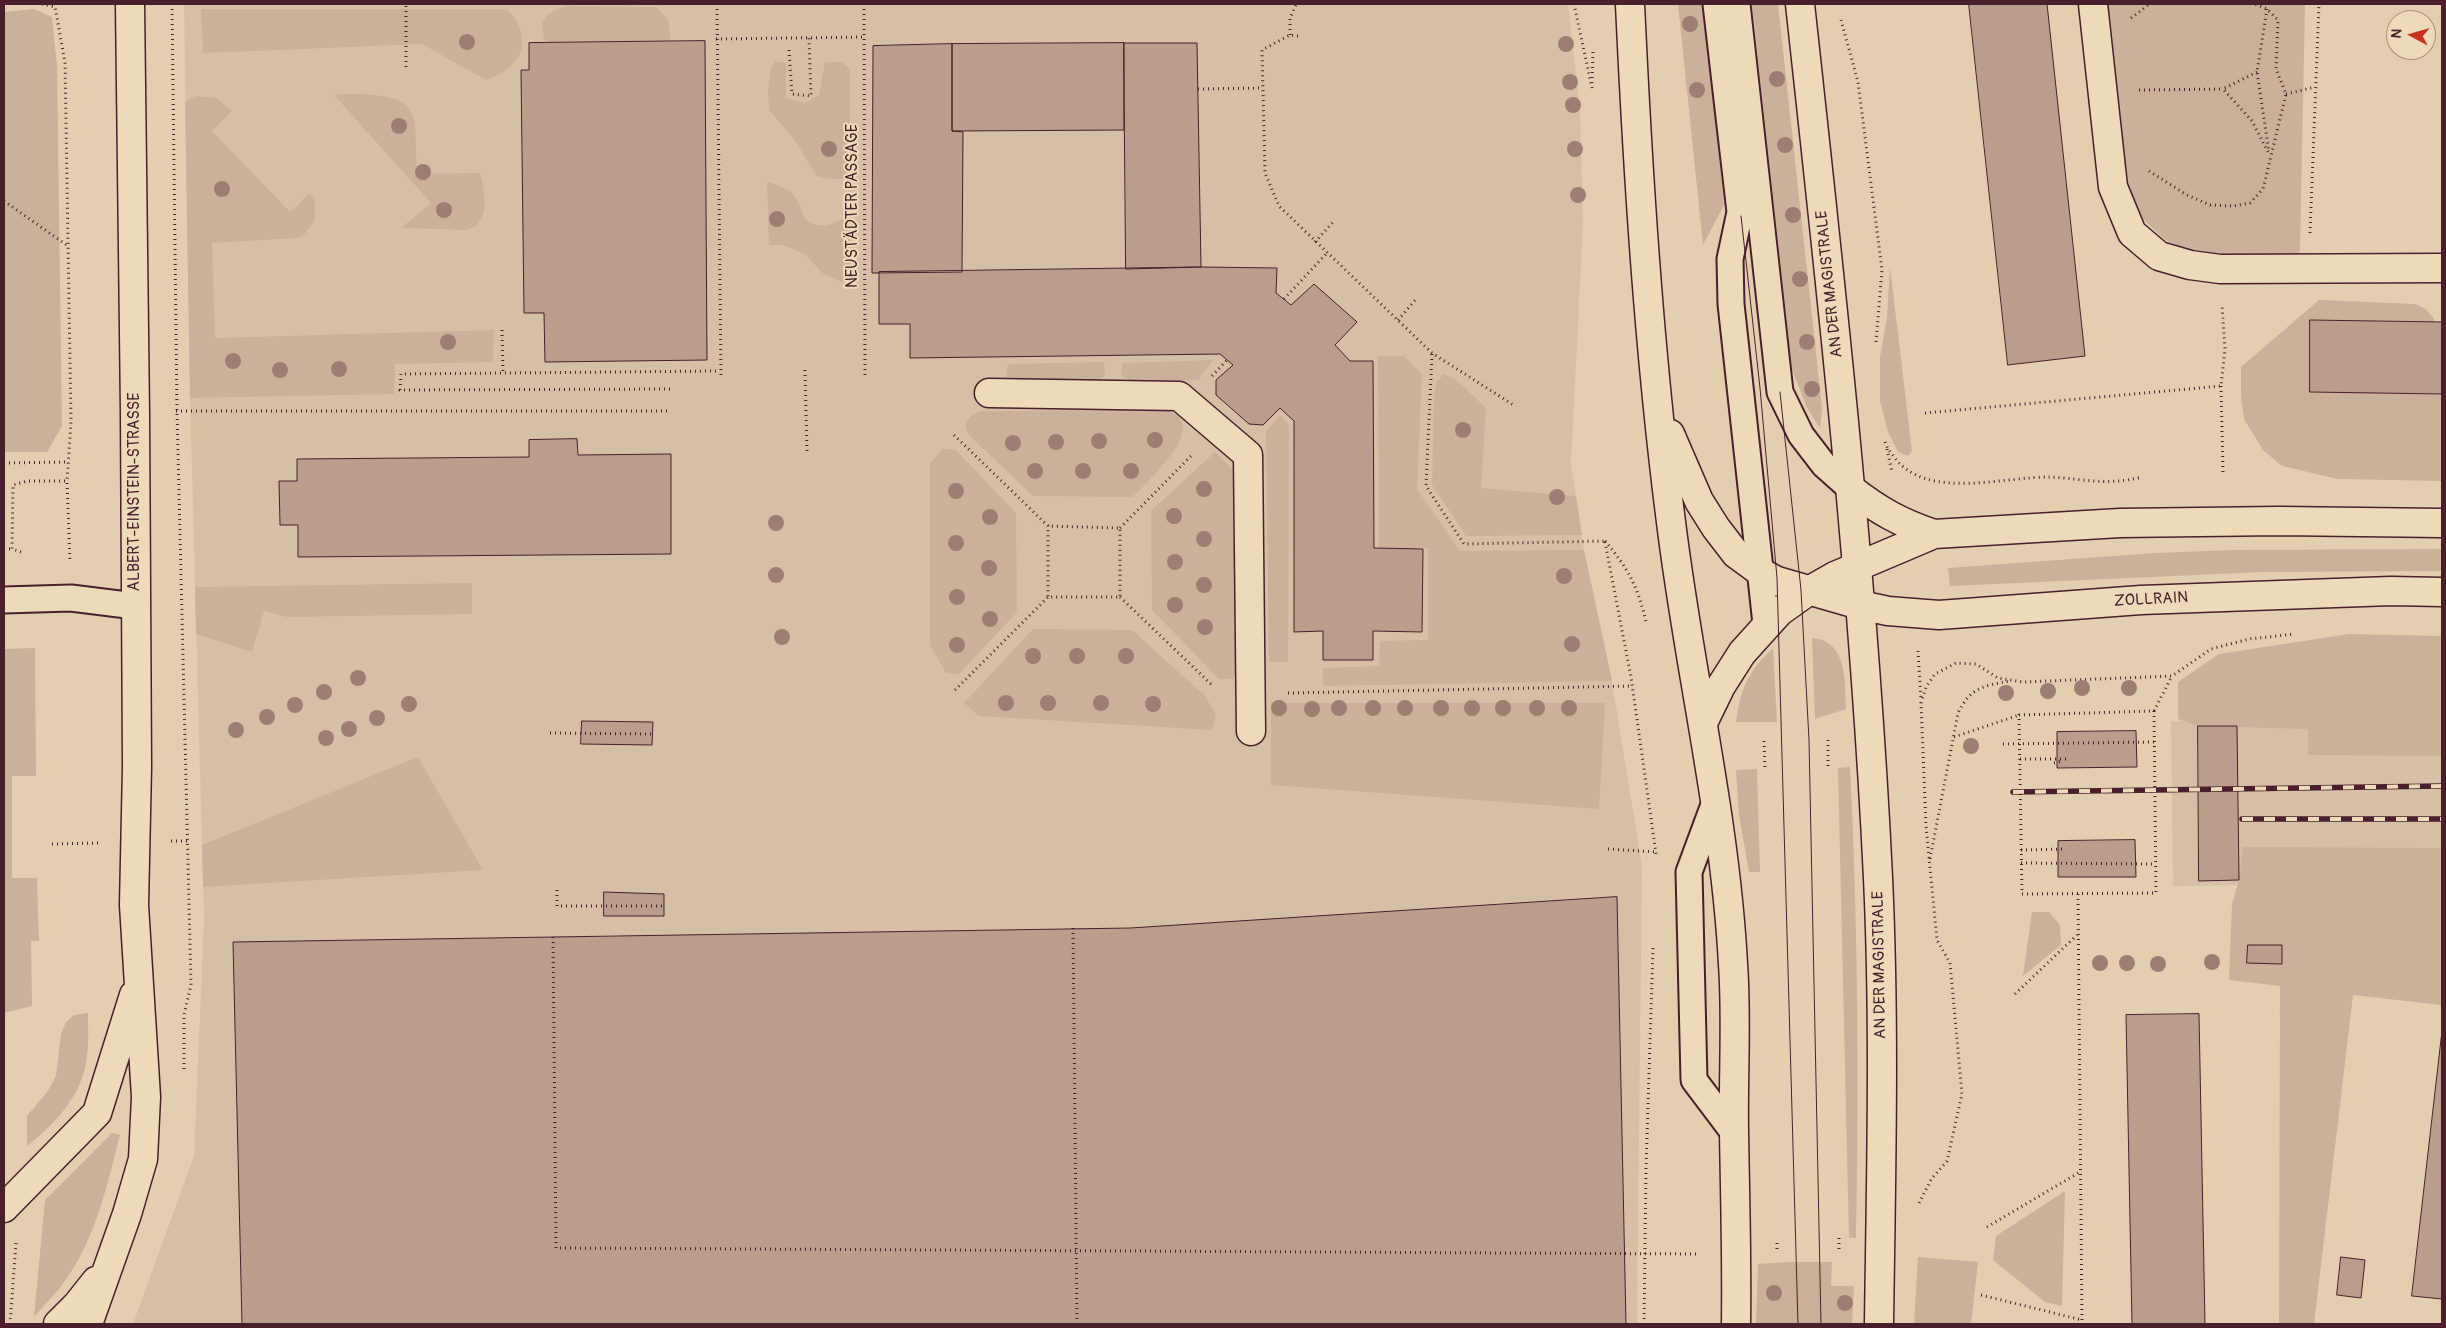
<!DOCTYPE html>
<meta charset="utf-8">
<style>
body{margin:0}
#map{position:relative;width:2446px;height:1328px;overflow:hidden;background:#e3cfb0;font-family:Pangolin,sans-serif}
canvas{display:block}
.frame{position:absolute;inset:0;border:5px solid #4a1f2b;pointer-events:none}
.north{position:absolute;left:2386px;top:10px;width:50px;height:50px;box-sizing:border-box;background:#eddab8;border:1px solid #ac8f80;border-radius:50%;rotate:276deg;font-size:14px;font-weight:700;line-height:20px;text-align:center;color:#4a1f2b}
.north::after{content:'';display:block;margin:auto;width:18px;height:22px;background:#c8321e;clip-path:polygon(50% 0,100% 100%,50% 72%,0 100%)}
</style>
<div id="map">
<canvas width="2446" height="1328"></canvas>
<div class="frame"></div>
<div class="north">N</div>
</div>
<script>
const context = document.querySelector('canvas').getContext('2d');
context.lineJoin = 'round';
function fillPath(path, color) { context.fillStyle = color; context.fill(path, 'evenodd'); }
function stroke(path, color, width, dash) { context.strokeStyle = color; context.lineWidth = width; context.lineCap = dash ? 'butt' : 'round'; context.setLineDash(dash || []); context.stroke(path); }
function label(font, color, halo, rows, align = 'center') {
  context.font = font + ' Pangolin,sans-serif'; context.lineWidth = 4; context.setLineDash([]); context.textBaseline = 'middle'; context.strokeStyle = halo; context.fillStyle = color; for (const [text, x, y, turn = 0] of rows) {
    context.save(); context.translate(x, y); context.rotate((+turn || 0) * Math.PI / 180); context.textAlign = isNaN(turn) ? turn : align; if (halo) context.strokeText(text, 0, 0); context.fillText(text, 0, 0); context.restore();
  }
}
const built = new Path2D(`
 M184,4H1568L1580,110L1583,224L1571,464L1584,550L1612,681L1642,867L1637,1324H133L194,1156L204,919L190,398Z
 M2171,721L2442,727V885L2396,883L2173,886Z`);
const green = new Path2D(`
 M1678,4H1704L1724,205L1703,245Z
 M1752,4H1778L1822,408L1820,428L1807,408L1792,369Z
 M2106,4H2305L2300,250L2297,259L2219,261L2188,251L2164,239L2143,219L2128,193L2119,163Z
 M570,6L657,7L668,20L671,41L553,43L544,40L542,23C550,11 556,8 570,6Z
 M34,9L52,17L57,66L62,426L47,452H4V12Z
 M201,9H507C535,39 523,67 486,80L422,44L203,53Z
 M775,61L786,63V98L805,103L819,95L825,62H842L850,69L849,167L843,179H830L817,176L794,139L769,110L768,89L771,68Z
 M351,94C425,95 414,111 417,174L480,173C485,193 491,223 467,230L401,228L431,203L334,95Z
 M196,96L216,98L232,111L212,131L290,212L310,193L315,202V220L304,235L297,238L212,243L215,338L494,330L493,362L395,364L394,394L190,398L185,102Z
 M767,182C779,185 791,189 797,200C801,205 801,213 805,218C818,232 835,223 849,216L851,286L822,273L805,254L783,245H769Z
 M1890,267L1912,451L1908,456L1898,452L1888,432L1880,401V357L1887,317Z
 M2319,300L2415,304C2425,308 2431,312 2435,322L2311,320L2310,392L2442,394V481L2338,479L2282,466L2263,450L2244,419L2241,398V367Z
 M1378,356H1404L1422,374L1417,489L1460,551L1584,550L1612,681L1323,686V668L1379,666L1380,641L1428,640V548H1379Z
 M1213,360L1198,380L1129,381L1121,374L1122,363Z
 M1104,362L1105,375L1097,383H1014L1006,377L1008,364Z
 M1444,374L1456,380L1486,408L1481,488L1576,496L1582,535L1466,536L1432,485L1434,398L1436,382Z
 M1165,410C1213,424 1150,478 1133,497L1033,496L971,437C960,424 968,417 980,411Z
 M1280,415L1289,425L1288,662H1269L1266,432Z
 M942,449H955L1016,513L1017,612L959,674L946,673L930,645V464Z
 M1215,452L1234,471L1237,672L1233,679H1219L1152,610L1151,511Z
 M2442,549V571L2264,572L1950,586L1948,568L2155,553L2234,550Z
 M472,583V614L287,617L264,611L252,652L196,634L195,587Z
 M1033,629L1132,630L1204,695L1216,714L1212,730L979,716L964,703Z
 M2349,634L2442,636V756L2308,755V729L2198,726L2178,719V682L2219,654Z
 M1812,638C1848,641 1845,682 1846,709L1815,719Z
 M35,648L36,776H12V878H37L39,941H31L32,1006L4,1013V649Z
 M1773,648L1777,722H1736C1741,687 1748,672 1773,648Z
 M1271,703H1605L1599,809L1271,785Z
 M418,757L483,870L203,887L202,845Z
 M1850,767C1858,924 1859,1080 1856,1238H1849L1838,768Z
 M1757,769L1760,872H1749L1739,815L1736,770Z
 M2243,847L2442,848V1005L2353,995L2314,1324H2279L2280,986L2229,980L2232,904L2239,880Z
 M2032,912H2049L2060,925L2061,945L2023,976Z
 M88,1013C88,1027 89,1042 87,1056C83,1095 56,1123 27,1146V1116L48,1091L56,1076L61,1034L66,1022L74,1015Z
 M112,1133L120,1135C107,1186 95,1242 62,1285C54,1296 43,1306 34,1317L45,1200Z
 M2065,1191L2062,1306L2045,1302L1993,1260L1996,1236Z
 M1918,1257L1978,1262L1971,1324H1914Z
 M1789,1262H1832L1831,1286H1854L1852,1324H1756L1758,1264Z`);
const building = new Path2D(`
 M1969,4H2047L2085,356L2008,365Z
 M705,41L707,360L545,362L544,313H524L521,70H529V43Z
 M1124,43V130L952,131V44Z
 M1124,43H1197L1201,267L1126,269Z
 M952,44V131L963,132L962,272L872,273L873,46Z
 M1201,267L1277,268L1276,293L1291,305L1314,284L1357,322L1335,345L1350,361H1373L1374,548L1423,549L1422,632L1373,631V660H1323V631L1294,632V421L1280,408L1263,425L1249,424L1216,395V380L1233,365L1220,354L910,358V324H879V272Z
 M2310,320L2442,322V394L2310,392Z
 M577,439L578,455L671,454V554L298,557V525H280L279,481H297V459L529,457V440Z
 M582,721L653,722L652,745L581,744Z
 M2198,726H2237L2239,880L2199,881Z
 M2136,731L2137,767L2057,768V732Z
 M2135,840L2136,877H2058V841Z
 M604,892L664,894V916H604Z
 M1617,897L1626,1324H242L233,942L1130,928Z
 M2248,945H2282V964L2247,963Z
 M2199,1014L2205,1324H2132L2126,1015Z
 M2442,1031V1299L2412,1296Z
 M2341,1257L2365,1260L2361,1298L2337,1295Z`);
const path = new Path2D(`
 M42,4L55,7L65,62L71,422L67,481
 M172,4L177,411L191,985L184,1015V1070
 M717,4L721,376
 M864,4L865,376
 M1574,4L1592,88
 M2267,9L2257,72L2269,152
 M2131,18L2150,4
 M1841,20L1858,82L1882,270L1876,342
 M1290,35V18L1296,5
 M1298,36L1290,35L1262,50L1265,173L1279,206L1432,353L1515,406
 M716,39L865,37
 M789,50L792,94L811,96L809,38
 M406,67V4
 M2257,72L2223,89L2252,121L2268,152
 M1592,83L1593,51
 M1198,89L1262,88
 M2139,90L2223,89
 M2286,94L2315,87
 M2149,171L2187,195L2210,205L2233,206L2250,203L2263,189L2286,94L2276,69L2278,20L2267,9L2255,4
 M4,201L68,246
 M2310,233L2319,4
 M1315,242L1334,221
 M1284,299L1327,253
 M1398,320L1417,298
 M502,330L503,373
 M1432,354L1426,486L1464,544L1605,541
 M805,370L807,452
 M1212,376L1227,360
 M2221,386L2223,472
 M670,389L400,390L401,374L718,371
 M176,411H670
 M1925,413L2221,386L2225,349L2222,306
 M954,435L1048,526V597H1120V528L1048,526
 M1885,442C1887,448 1891,453 1895,458C1927,501 2006,476 2051,477C2085,479 2107,486 2142,477
 M1887,449L1892,472
 M4,463L68,462
 M1120,528L1192,455
 M1605,541C1628,568 1638,587 1646,622
 M1605,542L1631,677L1656,854
 M4,549H12
 M21,552L12,549L13,485L28,481H67L70,562
 M1120,597L1213,686
 M1918,651L1921,700
 M955,690L1048,597
 M1288,693L1632,686
 M2154,711L2156,893L2022,894L2019,715Z
 M2154,711L2172,676
 M550,733L653,734
 M1954,737L2019,715
 M1828,740V768
 M1764,741L1765,769
 M2003,744L2154,742
 M2020,759H2067
 M2054,763L2062,761
 M171,841H188
 M52,844L100,843
 M1608,849L1656,852
 M2021,850L2066,849
 M1930,859L1958,713C1971,687 1983,686 2010,681
 M2021,863L2155,864
 M557,890V906H664
 M2078,894L2082,1324
 M1073,928L1077,1324
 M553,937L556,1248L1700,1254
 M2015,994L2077,935
 M1919,1203L1932,1178L1947,1161L1962,1094L1950,963L1937,940L1926,826L1921,703L1926,687L1935,674L1956,663L1976,664L1998,678L2023,682L2172,676L2211,649L2249,639L2295,634
 M1987,1227L2080,1172
 M1839,1238V1250
 M1777,1243V1251
 M1981,1295L2082,1320
 M10,1324L16,1243
 M1644,1324L1646,1168L1653,948`);
const lane = new Path2D(`
 M1716,4L1740,212L1730,259L1731,304L1766,624
 M1737,4L1780,392L1801,435L1824,465L1851,489
 M4,600L71,598L135,606
 M1715,802L1689,872L1694,1080L1734,1133`);
const street = new Path2D(`
 M2093,4L2113,187L2132,233L2159,256L2190,265L2220,269L2442,268
 M989,393L1179,396L1248,455L1251,731`);
const secondary = new Path2D(`
 M1630,4C1638,177 1649,350 1671,522C1689,670 1725,815 1733,964C1737,1020 1733,1076 1734,1131C1735,1196 1737,1260 1736,1324
 M1800,4C1832,295 1864,586 1878,878C1885,1027 1881,1176 1879,1324
 M1670,434L1699,501L1716,528L1736,554L1762,573L1777,581L1860,605L1888,611L1939,615L2141,600L2391,591L2442,592
 M1851,489C1879,511 1901,523 1934,534
 M1703,723L1721,686L1742,653L1779,612L1807,592L1835,576L1934,534L2120,523L2279,521L2442,523
 M4,1208L97,1113L134,995
 M58,1324L77,1305L96,1281
 M88,1324L127,1214L143,1159L146,1097L134,905L137,767L135,413L130,4`);
const tram = new Path2D(`
 M1741,216L1760,388L1777,578L1798,1324
 M1780,392L1801,590L1809,740L1821,1324`);
const rail = new Path2D(`
 M2013,792L2442,786
 M2242,819H2442`);
const trees = [
 [1690,24],
 [467,42],
 [1566,44],
 [1777,79],
 [1570,82],
 [1697,90],
 [1573,105],
 [399,126],
 [1785,145],
 [829,149],
 [1575,149],
 [423,172],
 [222,189],
 [1578,195],
 [444,210],
 [1793,215],
 [777,219],
 [1800,279],
 [448,342],
 [1807,342],
 [233,361],
 [339,369],
 [280,370],
 [1812,389],
 [1463,430],
 [1155,440],
 [1099,441],
 [1056,442],
 [1013,443],
 [1035,471],
 [1083,471],
 [1131,471],
 [1204,489],
 [956,491],
 [1557,497],
 [1174,516],
 [990,517],
 [776,523],
 [1204,539],
 [956,543],
 [1175,562],
 [989,568],
 [776,575],
 [1564,576],
 [1204,585],
 [957,597],
 [1175,605],
 [990,619],
 [1205,627],
 [782,637],
 [1572,644],
 [957,645],
 [1033,656],
 [1077,656],
 [1126,656],
 [358,678],
 [2082,688],
 [2129,688],
 [2048,691],
 [324,692],
 [2006,693],
 [1006,703],
 [1048,703],
 [1101,703],
 [409,704],
 [1153,704],
 [295,705],
 [1279,708],
 [1339,708],
 [1373,708],
 [1405,708],
 [1441,708],
 [1472,708],
 [1503,708],
 [1537,708],
 [1569,708],
 [1312,709],
 [267,717],
 [377,718],
 [349,729],
 [236,730],
 [326,738],
 [1971,746],
 [2212,962],
 [2100,963],
 [2127,963],
 [2158,964],
 [1774,1293],
 [1845,1303]
];
const streetNames = [
 ["NEUSTÄDTER PASSAGE",853,206,-90],
 ["AN DER MAGISTRALE",1830,284,-96],
 ["ALBERT-EINSTEIN-STRASSE",135,492,-90],
 ["ZOLLRAIN",2151,600,-3],
 ["AN DER MAGISTRALE",1880,965,-91]
];
fillPath(built, '#d6c0a5');
fillPath(green, '#cab199');
fillPath(building, '#b89e8b');
stroke(building, '#4a1f2b', 1);
stroke(lane, '#4a1f2b', 29);
stroke(street, '#4a1f2b', 31);
stroke(secondary, '#4a1f2b', 31);
stroke(path, '#4a1f2b', 3, [1, 4]);
stroke(lane, '#eddab8', 25);
stroke(street, '#eddab8', 28);
stroke(secondary, '#eddab8', 28);
stroke(tram, '#4a1f2b', 1);
stroke(rail, '#4a1f2b', 5.5);
stroke(rail, '#eddab8', 4, [11]);
context.fillStyle = '#9d7e73';
for (const [x, y] of trees) { context.beginPath(); context.arc(x, y, 8, 0, 2 * Math.PI); context.fill(); }
label('16px', '#4a1f2b', '#eddab8', streetNames);
</script>
